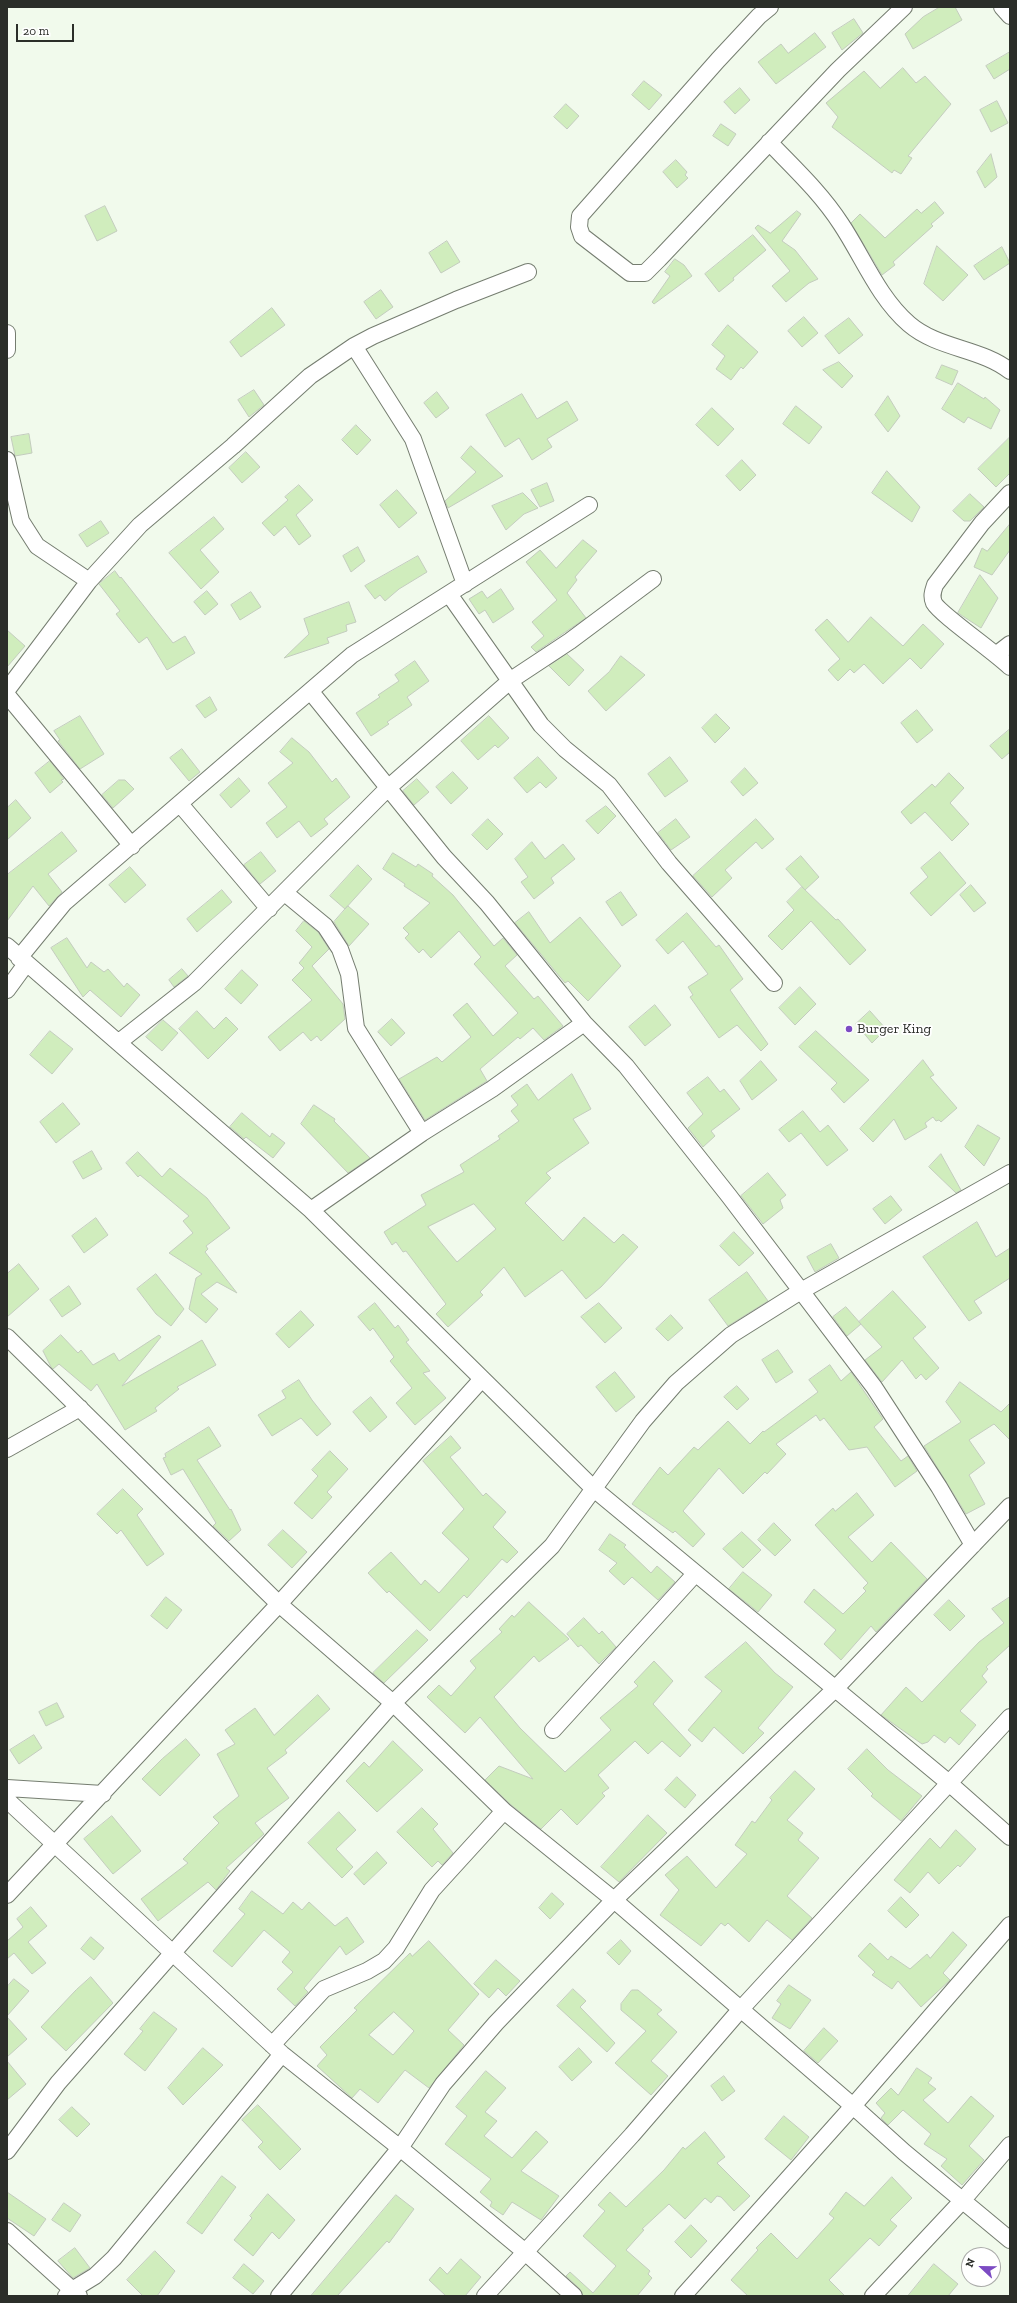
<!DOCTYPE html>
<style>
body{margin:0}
#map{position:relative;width:1017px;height:2303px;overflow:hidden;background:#f1faec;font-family:"Zilla Slab",serif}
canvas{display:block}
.frame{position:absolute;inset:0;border:8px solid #2b2e29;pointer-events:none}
.north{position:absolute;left:961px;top:2247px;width:40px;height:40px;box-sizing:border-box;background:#fff;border:1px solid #aaaba9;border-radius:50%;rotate:292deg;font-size:11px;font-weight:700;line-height:16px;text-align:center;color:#2b2e29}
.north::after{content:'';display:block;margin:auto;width:14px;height:18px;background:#7c4bc3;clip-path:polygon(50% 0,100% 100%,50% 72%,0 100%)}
.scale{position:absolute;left:16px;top:24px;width:58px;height:18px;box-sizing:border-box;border:2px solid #2b2e29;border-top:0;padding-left:5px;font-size:12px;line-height:14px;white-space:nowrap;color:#2b2e29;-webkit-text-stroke:3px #fff;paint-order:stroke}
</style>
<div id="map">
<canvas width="1017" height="2303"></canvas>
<div class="frame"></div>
<div class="north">N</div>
<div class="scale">20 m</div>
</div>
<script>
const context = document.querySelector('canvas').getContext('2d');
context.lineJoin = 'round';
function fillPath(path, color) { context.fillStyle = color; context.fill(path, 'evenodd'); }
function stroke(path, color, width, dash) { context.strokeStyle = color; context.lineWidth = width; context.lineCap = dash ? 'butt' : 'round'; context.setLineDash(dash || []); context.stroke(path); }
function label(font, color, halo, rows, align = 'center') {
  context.font = font + ' "Zilla Slab",serif'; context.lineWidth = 3.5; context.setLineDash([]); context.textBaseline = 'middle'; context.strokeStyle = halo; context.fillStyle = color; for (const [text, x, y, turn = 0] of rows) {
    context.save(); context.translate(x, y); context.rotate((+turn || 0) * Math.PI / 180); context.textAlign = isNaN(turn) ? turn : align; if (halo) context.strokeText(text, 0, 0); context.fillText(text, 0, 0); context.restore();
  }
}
const building = new Path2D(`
 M940,7H955L962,20L913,49L905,34L923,17Z
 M854,19L863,33L842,50L832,33Z
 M815,33L826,47L776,84L758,62L781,44L788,53Z
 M1010,52V69L994,79L986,66Z
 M903,68L916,83L925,76L951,104L908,156L912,158L901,174L894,170L892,173L832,127L838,117L826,103L864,71L880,88Z
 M644,81L662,95L649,110L632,95Z
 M740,88L750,100L735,114L724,102Z
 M997,101L1008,123L991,132L980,110Z
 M566,104L579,116L567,129L554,117Z
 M721,124L736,134L728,146L713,136Z
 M991,154L997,177L985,188L977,172Z
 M676,160L687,172L685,175L688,178L677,188L663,172Z
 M935,202L944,213L931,224L933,226L893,262L895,265L882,275L851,223L860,214L885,238L917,209L921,213Z
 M105,206L117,231L97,241L85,216Z
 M797,211L801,214L782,241L795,250L818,279L809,283L786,302L772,286L790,271L755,228L758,225L770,233Z
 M753,235L766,250L733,278L734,280L719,292L705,274Z
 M447,241L460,262L441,273L429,253Z
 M937,246L968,275L943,301L924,284Z
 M1002,247L1010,263L984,280L974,266Z
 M675,259L684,265L692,276L654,304L652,302L670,276L665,272Z
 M381,290L393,307L376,319L364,302Z
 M272,308L285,325L241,357L230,342Z
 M804,317L818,333L802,347L788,331Z
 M849,318L863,335L839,354L825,336Z
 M728,325L758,352L743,369L741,367L731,380L716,369L725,356L712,345Z
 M839,362L853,376L842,388L823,370Z
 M942,365L958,371L952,385L936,378Z
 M958,383L984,399L985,397L1000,410L991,429L968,417L964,423L942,409Z
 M254,390L264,405L249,417L238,400Z
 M437,392L449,408L436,418L424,403Z
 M522,394L537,419L567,401L578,420L547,439L552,447L532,460L519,438L505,447L486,415Z
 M888,396L900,416L888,432L875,415Z
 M796,406L822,427L809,444L783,424Z
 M712,408L734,429L718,446L696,425Z
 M356,425L371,440L357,455L342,440Z
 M29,434L32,453L15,456L11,437Z
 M1010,437V473L996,487L978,469Z
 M471,446L503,476L448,508L445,501L476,472L461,458Z
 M246,452L260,467L242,483L229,468Z
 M742,460L756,475L740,491L726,476Z
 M887,471L920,507L912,522L872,493Z
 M547,483L554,501L540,507L531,490Z
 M299,485L313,500L296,515L311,536L299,545L285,526L274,536L262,523L288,500L285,497Z
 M397,490L417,513L399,528L380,505Z
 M523,493L538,508L524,514L506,530L492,506Z
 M970,494L984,507L970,521H964L953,511Z
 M214,517L224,529L200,550L219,572L201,589L169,553Z
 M101,521L109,533L87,547L79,535Z
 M1010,524V550L992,575L974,567L982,548L987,551Z
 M583,540L597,551L575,577L577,580L567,593L586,618L536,652L531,647L544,636L532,622L557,600L526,562L540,550L556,568Z
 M358,547L365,561L351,572L343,556Z
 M418,556L427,572L399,589L385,601L380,595L375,599L365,586Z
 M115,571L120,578L121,577L173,643L185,636L195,653L167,670L147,637L139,643L116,614L120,611L99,584Z
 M980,575L998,598L981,628L958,613Z
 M501,589L514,609L493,623L485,610L479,614L469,599L482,591L487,598Z
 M207,591L218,604L205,615L194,602Z
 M251,592L261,607L240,620L231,605Z
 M349,602L356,622L346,625L347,631L327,638L329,643L284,658L309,634L304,619Z
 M871,617L903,646L923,624L944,644L921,669L910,658L883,684L864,664L854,673L850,669L838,681L828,670L840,659L815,630L827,619L848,642Z
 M7,630L25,646L7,667Z
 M567,654L584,670L569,686L549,666Z
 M621,656L645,675L606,711L588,691L609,672Z
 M415,661L429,681L407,697L412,705L387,722L389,724L371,736L356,713L380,697L378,695L399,681L395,675Z
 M210,697L217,710L205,718L196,706Z
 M917,710L933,730L917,743L901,723Z
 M716,714L730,728L715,743L702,728Z
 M80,716L104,754L80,769L58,741L60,740L54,731Z
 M489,716L509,738L498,748L495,745L478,760L461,741Z
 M1010,729V752L1002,759L990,746Z
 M292,738L309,752L332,782L336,778L350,797L324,819L328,824L311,837L299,821L277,838L266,823L287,807L268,783L293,763L280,752Z
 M182,749L200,772L189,781L170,758Z
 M538,757L557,778L546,788L540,782L527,793L514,778Z
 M670,757L688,781L665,797L648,774Z
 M50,761L64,779L61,780L63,782L50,793L35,773Z
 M745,768L758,783L743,796L731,782Z
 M453,772L468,788L451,804L436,787Z
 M949,773L964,788L950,803L969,824L952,841L925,812L911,824L901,812L932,784L935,787Z
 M239,778L250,791L231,808L220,795Z
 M417,779L429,792L414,805L403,791Z
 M119,780H125L134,789L113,808L102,795Z
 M16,800L31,818L7,840V808Z
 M606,806L616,816L598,834L586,821Z
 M488,819L503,834L487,850L472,835Z
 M676,819L690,837L671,850L658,833Z
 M756,819L774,839L762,849L756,842L725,870L732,878L712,897L693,876Z
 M62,832L77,851L48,874L62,892L49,906L33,886L7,921V875Z
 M532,842L545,859L563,844L575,859L551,878L554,883L534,899L521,882L528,877L515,859Z
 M261,852L276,871L260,884L244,865Z
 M940,852L966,883L931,916L910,893L928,877L921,868Z
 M393,853L416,867L418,864L433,874L432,876L453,895L494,946L503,938L517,955L505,966L534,999L538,996L563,1026L544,1040L533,1028L520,1039L518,1037L480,1069L487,1081L425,1120L399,1079L437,1057L442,1062L471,1037L453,1015L467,1003L493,1036L518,1013L474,964L481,957L459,931L431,958L423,949L419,953L405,938L409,934L403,928L430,903L404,886L405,884L383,869Z
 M801,856L819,877L805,890L786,869Z
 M358,865L372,879L345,909L330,896Z
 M130,867L146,885L125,903L109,885Z
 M971,885L986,903L974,912L960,895Z
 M802,887L836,920L838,919L866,950L850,965L811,921L782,950L768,936L794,910L787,902Z
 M222,890L232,902L197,932L187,919Z
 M621,892L637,915L622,926L606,902Z
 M348,906L369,924L349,946L334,922Z
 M529,912L550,943L580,917L621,966L588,1001L568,981L565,983L515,923Z
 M687,913L716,947L719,945L743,979L730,990L768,1044L761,1051L737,1025L719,1038L690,997L693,995L688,987L708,974L683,941L668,954L656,940Z
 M304,921L318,932L329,949L312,966L343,1004L345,1019L321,1041L317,1036L311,1041L303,1032L280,1051L268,1037L312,1000L292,980L304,968L299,963L312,947L296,931Z
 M67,938L87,968L91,962L104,972L108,969L124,987L127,983L140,995L121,1017L90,990L83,997L51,948Z
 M182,969L188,976L174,987L169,980Z
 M242,970L258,985L241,1004L225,989Z
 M800,987L816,1004L795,1025L779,1008Z
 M655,1005L671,1025L645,1046L629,1027Z
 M197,1011L214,1029L226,1017L238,1029L208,1059L179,1029Z
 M870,1011L886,1029L872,1043L856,1024Z
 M392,1019L405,1033L391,1046L378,1032Z
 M163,1020L178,1033L162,1051L146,1037Z
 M50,1031L73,1049L52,1074L30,1055Z
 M816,1031L869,1080L844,1103L831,1089L837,1083L799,1047Z
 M923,1060L934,1075L930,1077L957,1108L941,1122L939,1120L936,1121L933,1117L925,1123L927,1127L905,1140L894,1119L873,1142L860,1129Z
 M761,1061L777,1080L752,1100L740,1081Z
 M572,1074L591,1109L573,1119L589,1143L546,1173L551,1178L525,1203L563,1241L584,1217L614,1243L623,1234L638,1247L601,1287L586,1299L562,1270L525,1297L504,1267L480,1292L483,1295L448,1327L436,1314L446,1304L406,1251L403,1252L396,1242L392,1245L384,1232L426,1205L421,1195L464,1172L460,1165L500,1139L498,1136L519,1121L511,1111L518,1105L511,1096L527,1084L538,1100ZM474,1204L496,1229L457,1262L428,1227Z
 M708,1077L720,1092L724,1089L740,1109L711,1131L715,1136L703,1147L688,1128L703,1114L687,1093Z
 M63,1103L80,1124L56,1143L40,1122Z
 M314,1105L335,1119L334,1121L370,1158L348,1173L301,1124Z
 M803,1111L820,1132L828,1125L848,1150L827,1166L801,1133L789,1142L779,1130Z
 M242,1113L270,1137L272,1133L285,1143L273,1158L246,1137L244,1139L230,1127Z
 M978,1125L1000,1138L984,1166L965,1147Z
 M92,1151L102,1169L83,1179L73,1162Z
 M138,1152L162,1177L170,1168L207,1198L230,1228L206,1246L208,1249L205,1252L237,1293L217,1282L201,1294L218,1309L206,1323L189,1309L196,1278L202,1274L169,1253L193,1233L183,1221L189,1216L140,1175L138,1177L126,1163Z
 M941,1154L961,1190L956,1193L929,1167Z
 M768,1173L786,1195L780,1200L783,1208L763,1224L741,1196Z
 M891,1196L902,1210L885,1224L873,1209Z
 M96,1218L108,1235L84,1253L72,1236Z
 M977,1222L996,1257L1010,1248V1278L974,1301L982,1313L969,1321L923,1257Z
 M734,1232L754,1253L739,1266L720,1246Z
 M831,1244L839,1258L815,1272L807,1257Z
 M19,1264L39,1289L7,1317V1274Z
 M747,1272L768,1301L728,1326L709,1300Z
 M156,1274L184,1309L171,1326L156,1314L137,1289Z
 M69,1286L81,1304L62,1317L50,1300Z
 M893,1291L926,1327L913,1338L939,1368L926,1380L921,1374L916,1379L902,1360L882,1382L865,1360L882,1347L859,1322Z
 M375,1303L395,1328L398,1325L409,1340L406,1342L430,1371L423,1373L446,1398L415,1425L396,1403L412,1388L390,1361L394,1357L373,1328L370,1331L358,1317Z
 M599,1303L622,1328L605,1343L581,1317Z
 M846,1307L861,1324L847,1336L833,1317Z
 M301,1311L314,1325L289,1348L276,1334Z
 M671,1315L683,1328L668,1341L656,1329Z
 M61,1335L78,1353L81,1350L93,1365L114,1353L119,1361L159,1335L161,1337L122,1386L202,1340L216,1365L177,1387L179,1389L155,1408L157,1411L125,1430L97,1384L91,1391L59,1364L53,1369L51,1367L43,1351Z
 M778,1350L793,1372L776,1383L762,1360Z
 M830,1365L841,1381L851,1372L883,1419L874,1427L901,1461L908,1456L917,1471L895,1487L867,1447L849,1450L824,1418L820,1421L816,1415L776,1444L786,1454L767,1474L765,1472L743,1494L719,1468L683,1511L705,1534L693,1547L675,1531L673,1533L632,1504L660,1467L668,1475L694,1447L698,1450L728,1421L750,1444L763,1431L764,1432L818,1392L809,1380Z
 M615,1372L635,1397L616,1412L596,1387Z
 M299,1380L312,1400L331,1424L317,1436L301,1418L272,1436L258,1415L286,1398L282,1391Z
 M960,1382L1001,1412L1010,1403V1440L994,1424L969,1440L985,1463L969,1475L985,1504L966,1514L924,1446L961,1422L946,1402Z
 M737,1386L749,1399L737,1410L724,1397Z
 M371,1397L387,1417L370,1432L353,1412Z
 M209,1427L221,1446L197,1460L230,1510L231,1509L241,1530L229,1541L213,1526L216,1523L183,1469L171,1475L163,1458L166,1457L165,1454Z
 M451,1436L461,1448L450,1457L483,1496L486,1493L506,1512L493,1527L518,1552L507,1563L502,1559L467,1598L464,1595L430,1631L389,1591L387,1593L368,1573L391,1552L421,1585L425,1580L439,1593L469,1559L442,1533L464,1509L423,1461Z
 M330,1451L348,1469L327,1492L332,1497L312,1519L294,1503L318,1476L312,1470Z
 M123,1489L143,1509L137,1515L164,1554L147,1566L121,1530L117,1534L97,1514Z
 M857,1493L874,1515L848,1537L872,1562L891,1542L927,1579L876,1632L871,1626L841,1660L824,1644L836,1630L804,1602L814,1589L843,1614L866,1591L863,1588L868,1583L815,1525L833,1508L835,1511Z
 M774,1523L791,1540L775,1556L758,1540Z
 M283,1530L307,1552L292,1568L268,1545Z
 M742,1532L761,1550L743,1568L723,1549Z
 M610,1534L626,1545L624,1547L651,1573L657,1566L675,1582L658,1600L632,1577L624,1585L609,1571L617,1563L599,1550Z
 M743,1572L772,1595L758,1612L729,1589Z
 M166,1597L182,1610L167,1629L151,1616Z
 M1010,1597V1645L986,1667L988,1669L982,1676L987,1682L960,1711L976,1725L959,1745L950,1737L945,1743L934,1735L928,1742L922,1744L881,1715L906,1687L922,1702L979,1642L1004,1623L992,1609Z
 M949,1600L965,1616L950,1631L934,1615Z
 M529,1602L569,1639L539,1662L534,1656L494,1697L520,1728L565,1772L611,1730L600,1718L638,1686L634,1682L654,1661L673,1681L653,1704L691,1745L680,1757L662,1741L648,1754L635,1741L598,1775L609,1788L602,1793L605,1796L577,1825L561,1809L541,1829L510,1804L485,1780L499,1766L533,1779L480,1717L465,1733L427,1697L439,1685L451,1696L476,1668L470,1661L502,1632L499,1629L512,1615L514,1617Z
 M584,1618L599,1634L602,1631L616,1647L599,1664L581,1645L578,1647L567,1634Z
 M417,1630L428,1640L384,1683L373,1673Z
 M746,1642L775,1673L793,1687L758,1728L764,1733L743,1754L714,1727L702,1742L688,1730L722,1691L705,1677Z
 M318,1695L330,1709L285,1750L287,1753L267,1768L289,1798L255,1823L264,1834L226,1868L230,1871L216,1890L208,1882L158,1921L141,1899L188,1863L183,1859L219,1823L213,1817L239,1796L217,1754L235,1744L225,1730L255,1708L274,1735Z
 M57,1703L64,1717L46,1726L39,1712Z
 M34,1735L42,1748L19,1764L10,1750Z
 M186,1739L200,1755L160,1796L142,1779L162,1759Z
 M393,1741L423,1770L377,1812L346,1781L364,1762L369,1767Z
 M867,1749L888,1770L922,1796L901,1821L871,1796L873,1794L848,1769Z
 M795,1771L815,1789L787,1820L803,1833L798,1840L819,1858L787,1896L812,1918L792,1940L767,1920L749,1942L728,1923L725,1926L721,1923L701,1946L660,1915L679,1890L665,1875L687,1856L716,1888L747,1854L735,1845L752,1821L755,1823L772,1800L770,1798Z
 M677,1777L696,1795L685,1808L665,1790Z
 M422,1808L438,1824L433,1829L453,1853L442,1865L438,1861L432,1867L397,1832Z
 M339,1812L356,1830L336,1849L353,1867L342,1878L308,1843Z
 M648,1815L667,1833L619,1882L601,1867Z
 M112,1816L141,1851L113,1874L84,1839Z
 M956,1830L976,1849L960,1867L958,1865L939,1884L928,1872L910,1893L894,1880L930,1838L940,1848Z
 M377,1852L387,1863L364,1885L354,1874Z
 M252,1891L283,1914L293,1902L302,1910L309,1902L335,1926L347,1917L364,1942L346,1955L340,1946L304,1988L308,1992L295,2006L277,1989L293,1972L282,1962L290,1952L264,1930L232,1967L213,1951L245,1914L239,1909Z
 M552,1893L564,1904L550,1919L539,1908Z
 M901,1897L919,1915L906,1928L888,1911Z
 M31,1907L47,1926L28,1942L46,1963L32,1974L14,1953L7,1959V1941L23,1927L17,1919Z
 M953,1932L967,1945L943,1973L950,1980L921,2007L898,1981L892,1989L872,1975L875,1972L858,1956L870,1943L888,1960L891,1956L910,1969L927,1954L930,1958Z
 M91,1937L104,1948L94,1960L81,1949Z
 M621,1940L631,1951L619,1965L607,1953Z
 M429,1941L479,1994L448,2030L464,2045L429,2088L405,2070L378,2103L360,2089L352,2098L317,2066L327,2055L320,2047L357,2010L354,2008L410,1953L412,1956ZM394,2012L414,2031L393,2055L369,2035Z
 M496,1960L520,1981L506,1996L498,1988L489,1998L474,1984Z
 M91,1977L113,2003L66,2051L41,2027L76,1990Z
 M14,1979L29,1991L7,2016V1987Z
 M789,1985L811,2000L790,2029L772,2018L781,2004L777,2001Z
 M573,1989L586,2001L580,2007L615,2043L607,2052L557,2006Z
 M632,1990H638L662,2010L657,2014L677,2032L651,2061L668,2076L651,2095L615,2063L646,2031L621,2010V2004Z
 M154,2012L177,2029L145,2071L124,2054L143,2031L140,2029Z
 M7,2017L27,2039L7,2057Z
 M824,2028L838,2041L818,2063L804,2051Z
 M203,2048L223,2065L183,2105L168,2088Z
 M579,2048L592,2062L572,2081L559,2067Z
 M7,2061L26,2084L7,2100Z
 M917,2068L932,2078L928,2083L936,2089L923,2100L948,2123L971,2096L994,2116L969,2146L984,2160L962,2185L941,2166L947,2159L924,2144L931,2134L903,2110L888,2125L881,2118L885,2113L876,2103L891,2088L898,2095Z
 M486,2071L506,2088L485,2112L497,2121L484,2136L512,2158L536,2131L548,2142L521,2171L559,2196L541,2220L512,2202L503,2215L490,2206L492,2202L480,2192L491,2179L445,2144L467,2116L456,2107Z
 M724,2076L735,2091L722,2101L711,2086Z
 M258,2105L301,2149L280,2170L258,2147L263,2142L242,2120Z
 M72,2107L90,2124L77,2137L59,2120Z
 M784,2116L809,2137L791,2160L765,2139Z
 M705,2132L725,2157L717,2163L750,2196L734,2211L721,2197L717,2196L711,2203L705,2198L685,2219L669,2204L642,2229L644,2230L626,2250L650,2271L648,2274L652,2278L637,2296H583L580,2289L566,2276L570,2272L593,2293L616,2266L583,2236L605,2211L598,2205L610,2192L626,2207L664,2170L683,2147L685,2149Z
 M222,2176L236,2187L202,2234L187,2223Z
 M892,2177L912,2198L890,2220L897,2226L879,2246L870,2238L829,2280L845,2296H748L731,2280L758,2250L756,2248L771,2233L797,2259L834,2218L829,2214L846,2192L864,2206Z
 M7,2192L46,2219L34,2236L7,2218Z
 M268,2194L295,2220L279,2239L272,2232L253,2256L234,2240L252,2218L250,2216Z
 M396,2195L414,2209L389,2243L387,2241L337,2296H311Z
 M64,2203L81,2215L70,2232L52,2220Z
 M691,2225L707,2241L691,2258L675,2242Z
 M75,2248L90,2268L73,2278L58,2261Z
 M155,2251L175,2271L157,2296H143L127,2280Z
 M461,2259L481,2277L465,2296H446L429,2280L440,2267L447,2274Z
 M244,2264L264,2281L253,2294L233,2278Z
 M934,2264L958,2284L948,2296H908Z`);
const street = new Path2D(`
 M770,7L759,16L718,60L580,216L579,227L582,236L630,273H645L659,259L838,70L904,7
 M1002,7L1010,16
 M769,142C794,168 821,193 841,224C863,257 878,297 909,324C938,349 981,348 1010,371
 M7,333V350
 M354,346L413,439L465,584
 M7,460L21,521L37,546L89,581
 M1010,493L982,523L935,585C933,591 931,596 934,603C940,614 996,653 1010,667
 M449,594L541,725L565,749L609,785L669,863L774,983
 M997,654L1010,644
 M7,690L89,581L140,525L233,446L310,376L354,346L373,336L456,300L528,272
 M311,692L444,857L487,903L584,1023L626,1066L729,1196L874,1387L939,1487L973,1545
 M7,695L132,846
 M180,804L269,909
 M285,893L325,926L340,949L349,974L356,1028L422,1133
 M7,946L311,1210L594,1489L949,1783L1010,1837
 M19,958L64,903L352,655L589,505
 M7,990L26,964
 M119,1042L194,983L389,787L511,680L570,641L653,579
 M311,1210L422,1133L492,1089L584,1023
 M7,1337L279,1604L393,1703L504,1811L614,1900L853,2106L904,2152L1010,2240
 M7,1449L80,1408
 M553,1730L695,1574
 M7,1788L103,1794
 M7,1800L282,2054L400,2148L524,2251L574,2296
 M7,1895L279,1604L482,1379
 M272,2045L324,1989L367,1971L384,1961L396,1948L432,1890L504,1811
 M7,2151L58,2083L393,1703L552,1546L643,1421L676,1383L731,1335L801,1291L1010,1173
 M7,2231L79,2296
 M66,2296L72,2290L95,2276L114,2258L282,2054
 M279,2296L400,2148L443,2084L496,2023L614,1900L834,1690L1010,1506
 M485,2296L632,2135L740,2010L1010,1717
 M683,2296L853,2106L1010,1925
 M873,2296L962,2201L1010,2145`);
const markers = [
 [849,1029,4,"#7c4bc3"]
];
const poiNames = [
 ["Burger King",857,1029]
];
fillPath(building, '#d0edbd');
stroke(building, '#c3ccbe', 1);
stroke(street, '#757d70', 18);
stroke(street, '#fff', 16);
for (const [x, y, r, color] of markers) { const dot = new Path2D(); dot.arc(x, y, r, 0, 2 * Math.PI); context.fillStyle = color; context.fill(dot); stroke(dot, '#fff', 1.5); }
label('14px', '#2b2e29', '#fff', poiNames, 'left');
</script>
